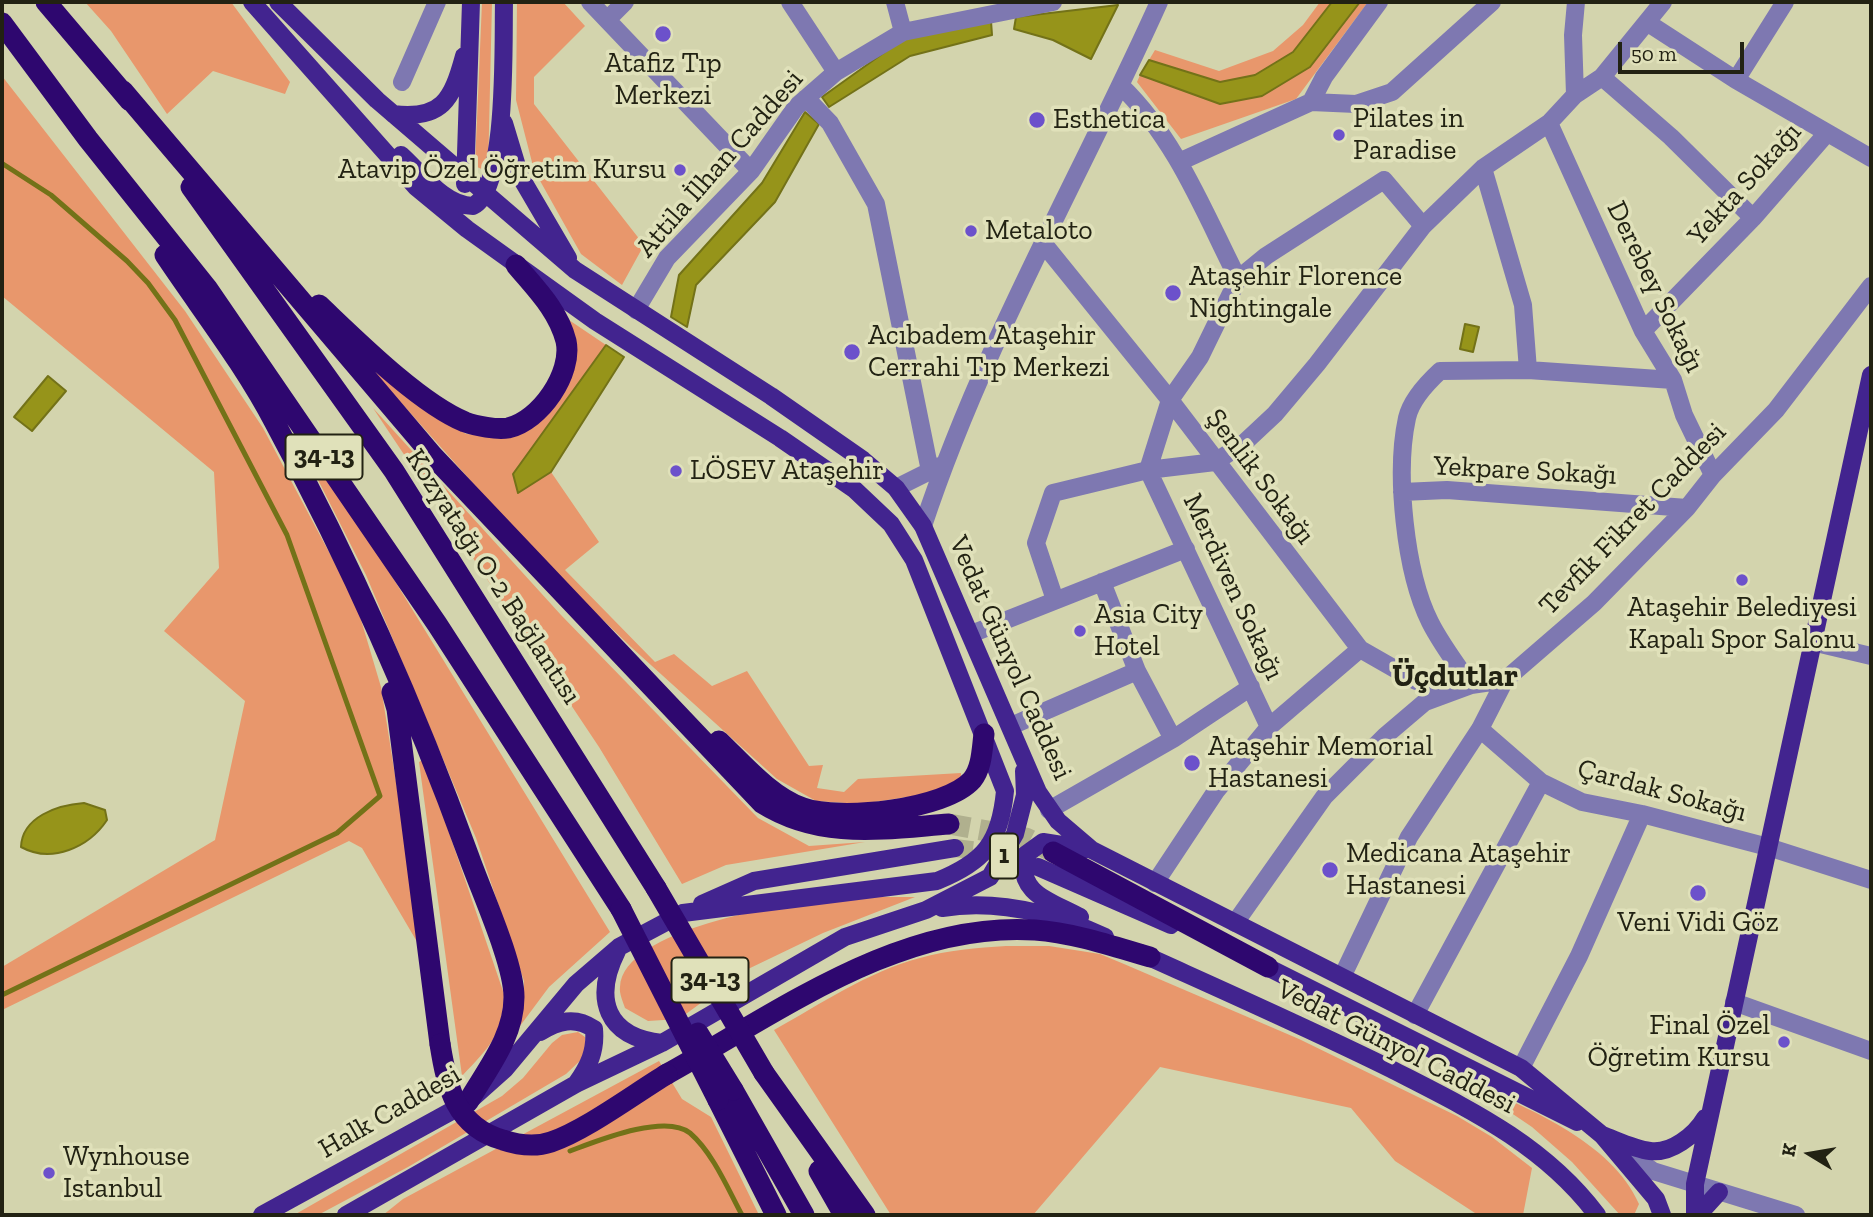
<!DOCTYPE html>
<meta charset="utf-8">
<style>
body{margin:0}
#map{position:relative;width:1873px;height:1217px;overflow:hidden;background:#d3d4ad;font-family:"Zilla Slab",serif}
canvas{display:block}
.frame{position:absolute;inset:0;border:4px solid #222213;pointer-events:none}
.north{position:absolute;left:1775px;top:1119px;width:70px;height:70px;-webkit-text-stroke:5px #e0e1ba;paint-order:stroke;rotate:281deg;font-size:19px;font-weight:700;line-height:28px;text-align:center;color:#222213}
.north::after{content:'';display:block;margin:auto;width:24px;height:32px;background:#222213;clip-path:polygon(50% 0,100% 100%,50% 72%,0 100%)}
.scale{position:absolute;left:1618px;top:42px;width:126px;height:32px;box-sizing:border-box;border:4px solid #222213;border-top:0;padding-left:9px;font-size:21px;line-height:24px;white-space:nowrap;color:#222213;-webkit-text-stroke:5px #e0e1ba;paint-order:stroke}
</style>
<div id="map">
<canvas width="1873" height="1217"></canvas>
<div class="frame"></div>
<div class="north">K</div>
<div class="scale">50 m</div>
</div>
<script>
const context = document.querySelector('canvas').getContext('2d');
context.lineJoin = 'round';
function fillPath(path, color) { context.fillStyle = color; context.fill(path, 'evenodd'); }
function stroke(path, color, width, dash) { context.strokeStyle = color; context.lineWidth = width; context.lineCap = dash ? 'butt' : 'round'; context.setLineDash(dash || []); context.stroke(path); }
function label(font, color, halo, rows, align = 'center') {
  context.font = font + ' "Zilla Slab",serif'; context.lineWidth = 7; context.setLineDash([]); context.textBaseline = 'middle'; context.strokeStyle = halo; context.fillStyle = color; for (const [text, x, y, turn = 0] of rows) {
    context.save(); context.translate(x, y); context.rotate((+turn || 0) * Math.PI / 180); context.textAlign = isNaN(turn) ? turn : align; if (halo) context.strokeText(text, 0, 0); context.fillText(text, 0, 0); context.restore();
  }
}
const green = new Path2D(`
 M85,2H231L290,82L285,94L213,71L167,114L111,31Z
 M482,2H492L488,172L475,166Z
 M517,2H563L585,26L534,77V104L644,245L622,285L581,254L534,170L516,100Z
 M1320,2H1332L1293,52L1255,75L1220,82L1149,60L1155,50L1219,71L1273,51L1303,25Z
 M1360,2H1368L1296,99L1181,139L1137,82L1140,75L1220,104L1310,67Z
 M2,76L185,311L263,428L356,603L381,687L423,952L362,848L349,841L2,1010V967L215,840L245,701L164,631L219,568L214,472L2,296Z
 M569,320L606,345L514,474L518,493L551,472L599,542L565,570L655,662L674,654L712,686L747,671L809,766L823,765L817,788L844,792L858,779L961,773V781L940,792L861,804L816,801L777,779L631,647L548,567L370,368L466,434L508,437L562,393Z
 M373,408L561,615L758,818L809,846L865,842L726,865L682,884L599,747Z
 M313,463L355,516L610,932L549,987L517,1030L524,998V981L476,838L366,575L310,464Z
 M424,759L504,994C502,1037 490,1046 462,1076L419,762Z
 M828,897H915L823,933L746,970L679,1019L648,1021L625,1008C623,1002 619,993 620,987C624,928 782,906 828,897Z
 M1006,946H1049L1100,954L1124,964L1299,1039L1457,1116L1492,1137L1532,1168L1523,1215L1475,1213L1395,1161L1351,1108L1160,1067L1033,1215H891L774,1030C821,1004 867,972 920,958C948,950 977,948 1006,946Z
 M578,1032L585,1037V1056L566,1074L408,1167L318,1215H294L502,1096L523,1078L552,1043L562,1035Z
 M659,1061L682,1099L711,1117L759,1215H383L403,1199Z
 M1464,1081C1523,1105 1613,1142 1639,1204L1634,1215H1620L1572,1162L1532,1127Z`);
const water = new Path2D(`
 M1332,2H1360L1310,67L1262,96L1220,104L1140,75L1149,60L1220,82L1255,75L1293,52Z
 M1118,5L1091,59L1053,40L1014,29L1016,17Z
 M991,21L992,35L910,56L829,107L822,97L903,39Z
 M805,112L819,124L775,202L696,285L687,327L671,317L679,275L762,183Z
 M1465,324L1479,327L1473,352L1460,349Z
 M606,345L624,357L551,472L518,493L513,474Z
 M48,376L66,391L32,431L14,417Z
 M84,803L105,810L107,820C89,847 52,864 21,847C22,817 57,805 84,803Z`);
const stream = new Path2D(`
 M2,995L337,833L380,796L287,535L175,320L148,283L127,261L51,195L3,164
 M570,1151C597,1141 665,1113 690,1133C713,1153 728,1189 742,1215`);
const majorTunnel = new Path2D(`
 M955,848L998,853L1038,867`);
const highwayTunnel = new Path2D(`
 M949,824L1026,838L1053,852`);
const minor = new Path2D(`
 M590,2L751,171
 M790,2L836,72
 M895,2L903,32
 M607,20L625,2
 M1648,23L1736,80L1871,158
 M1602,77L1671,137L1753,218
 M1736,80L1785,2
 M402,82L437,2
 M1121,86C1176,139 1204,212 1238,279L1200,357L1170,400L1148,470L1269,727
 M1575,95L1573,35L1576,2
 M806,98L830,123L876,204L930,471
 M1311,102L1356,104L1392,92L1492,2
 M1549,123L1643,331L1673,380L1684,415L1713,475
 M1179,162L1311,102L1324,77L1379,2
 M1483,168L1523,305L1528,370
 M1043,243L1170,400L1360,649L1416,681L1471,685
 M1238,279L1266,256L1384,180L1423,226
 M636,310L667,258L751,171L796,107L836,72L903,32L1053,2
 M1643,331L1753,218L1827,133
 M896,488L940,466
 M1402,492L1447,490L1687,508
 M923,526C983,344 1081,176 1159,2
 M1055,600L1036,543L1053,493L1148,470L1215,462L1244,443L1275,414L1317,364L1423,226L1483,168L1549,123L1575,95L1602,77L1663,2
 M971,634L1186,549
 M1812,642L1871,656
 M1471,685C1457,665 1441,644 1430,622C1405,572 1395,473 1407,418C1411,400 1427,383 1440,371L1528,370L1673,380
 M1011,726L1137,671
 M1480,729L1541,782L1582,802L1642,814L1768,847L1871,880
 M1173,739L1251,687
 M1049,810L1173,739L1137,671L1102,582
 M1155,883L1216,791L1269,727L1360,649
 M1235,923L1324,797L1385,736L1425,702L1471,685L1505,680
 M1342,977L1409,837L1480,729L1505,680L1594,603L1687,508L1713,475L1776,410L1871,286
 M1734,1002L1871,1051
 M1415,1015L1541,782
 M1521,1068L1579,956L1642,814
 M1612,1142L1653,1171L1796,1215`);
const major = new Path2D(`
 M252,2L416,187L467,229L595,321L780,438L854,489L891,524L914,560L1005,791C1000,843 984,862 937,881L683,913L619,947L576,984L505,1069L468,1102L262,1215
 M278,2L377,100L575,270L771,396L863,460L896,488L923,526L1038,792L1058,821L1092,850L1521,1068L1602,1135L1656,1199L1662,1215
 M393,114C442,120 452,100 464,56
 M504,123L520,176L568,258
 M401,155C421,173 445,206 473,206C508,189 503,41 504,2
 M465,184L471,2
 M1038,867L1171,925
 M702,904L754,881L955,848
 M942,908C999,899 1053,913 1105,937
 M1080,917C1051,901 1016,894 1025,855L1043,842L1087,849
 M617,951C593,999 606,1037 662,1043
 M1140,953C1224,991 1308,1028 1391,1069C1467,1108 1544,1144 1597,1215
 M1257,962L1577,1122
 M540,1032C558,1021 575,1016 594,1029C596,1051 589,1066 576,1084
 M1602,1135C1616,1140 1634,1149 1650,1151C1671,1154 1695,1135 1705,1118
 M346,1215L576,1084L662,1043L845,937L926,910L990,877L1015,834L1025,795L1024,771
 M1695,1215V1184L1871,375
 M1698,1215L1719,1192`);
const highway = new Path2D(`
 M46,2L130,101
 M2,23L88,139L207,288L437,624L621,909
 M123,91L433,456L762,803C821,840 883,829 949,824
 M191,187L394,471L656,888
 M165,255C201,309 245,365 275,423C350,562 415,708 469,857C481,891 514,963 514,997C514,1037 487,1069 468,1102
 M319,305C356,340 419,403 465,422C476,426 497,430 508,428C540,421 573,373 566,341C558,310 536,289 516,265
 M392,692L397,709L440,1044
 M719,741C743,764 771,797 803,808C840,821 945,810 972,780C982,768 982,749 984,734
 M1053,852L1268,967
 M764,1073L865,1215
 M667,1074C779,1012 901,921 1035,930C1074,933 1112,946 1150,957
 M733,1090L804,1215
 M718,1100L776,1215
 M819,1171L844,1215`);
const highwayBridge = new Path2D(`
 M656,888L764,1073
 M621,909L718,1100
 M698,1033L733,1090
 M440,1044C447,1088 456,1127 503,1140C518,1145 536,1147 551,1142C586,1130 634,1094 667,1074`);
const markers = [
 [663,34,9,"#6c51cb"],
 [1037,120,9,"#6c51cb"],
 [1339,135,7,"#6c51cb"],
 [680,170,7,"#6c51cb"],
 [971,231,7,"#6c51cb"],
 [1173,293,9,"#6c51cb"],
 [852,352,9,"#6c51cb"],
 [676,471,7,"#6c51cb"],
 [1742,580,7,"#6c51cb"],
 [1080,631,7,"#6c51cb"],
 [1192,763,9,"#6c51cb"],
 [1330,870,9,"#6c51cb"],
 [1698,893,9,"#6c51cb"],
 [1784,1042,7,"#6c51cb"],
 [49,1173,7,"#6c51cb"]
];
const shields = [
 [324,457,77],
 [1004,856,28],
 [710,980,77]
];
const shieldNames = [
 ["34-13",324,457],
 ["1",1004,856],
 ["34-13",710,980]
];
const poiNames = [
 ["Atafiz Tıp",663,64,"center"],
 ["Merkezi",663,96,"center"],
 ["Pilates in",1353,119],
 ["Paradise",1353,151],
 ["Esthetica",1053,120],
 ["Atavip Özel Öğretim Kursu",666,170,"right"],
 ["Metaloto",985,231],
 ["Ataşehir Florence",1189,277],
 ["Nightingale",1189,309],
 ["Acıbadem Ataşehir",868,336],
 ["Cerrahi Tıp Merkezi",868,368],
 ["LÖSEV Ataşehir",690,471],
 ["Ataşehir Belediyesi",1742,608,"center"],
 ["Kapalı Spor Salonu",1742,640,"center"],
 ["Asia City",1094,615],
 ["Hotel",1094,647],
 ["Ataşehir Memorial",1208,747],
 ["Hastanesi",1208,779],
 ["Medicana Ataşehir",1346,854],
 ["Hastanesi",1346,886],
 ["Veni Vidi Göz",1698,923,"center"],
 ["Final Özel",1770,1026,"right"],
 ["Öğretim Kursu",1770,1058,"right"],
 ["Wynhouse",63,1157],
 ["Istanbul",63,1189]
];
const streetNames = [
 ["Attila İlhan Caddesi",720,164,-49],
 ["Yekta Sokağı",1745,184,-48],
 ["Derebey Sokağı",1655,287,64],
 ["Yekpare Sokağı",1525,471,3],
 ["Şenlik Sokağı",1260,477,53],
 ["Tevfik Fikret Caddesi",1633,519,-46],
 ["Kozyatağı O-2 Bağlantısı",493,577,57],
 ["Merdiven Sokağı",1233,587,65],
 ["Vedat Günyol Caddesi",1010,658,66],
 ["Çardak Sokağı",1662,791,15],
 ["Vedat Günyol Caddesi",1396,1047,27],
 ["Halk Caddesi",390,1112,-30]
];
const quarterNames = [
 ["Üçdutlar",1455,677]
];
fillPath(green, '#e8976c');
fillPath(water, '#96941a');
stroke(water, '#737218', 2);
stroke(stream, '#737218', 5);
stroke(majorTunnel, '#b0b08e', 18, [18, 9]);
stroke(highwayTunnel, '#b0b08e', 21, [21, 10]);
stroke(minor, '#7e78b1', 18);
stroke(major, '#42248f', 18);
stroke(highway, '#2e076f', 21);
stroke(highwayBridge, '#2e076f', 21);
for (const [x, y, r, color] of markers) { const dot = new Path2D(); dot.arc(x, y, r, 0, 2 * Math.PI); context.fillStyle = color; context.fill(dot); stroke(dot, '#e0e1ba', 2.5); }
for (const [x, y, w] of shields) { const box = new Path2D(); box.roundRect(x - w / 2, y - 22.5, w, 45, 5); context.fillStyle = '#e0e1ba'; context.fill(box); stroke(box, '#222213', 2); }
label('bold 26px', '#222213', null, shieldNames);
label('28px', '#222213', '#e0e1ba', poiNames, 'left');
label('28px', '#222213', '#e0e1ba', streetNames);
label('bold 32px', '#222213', '#e0e1ba', quarterNames);
</script>
